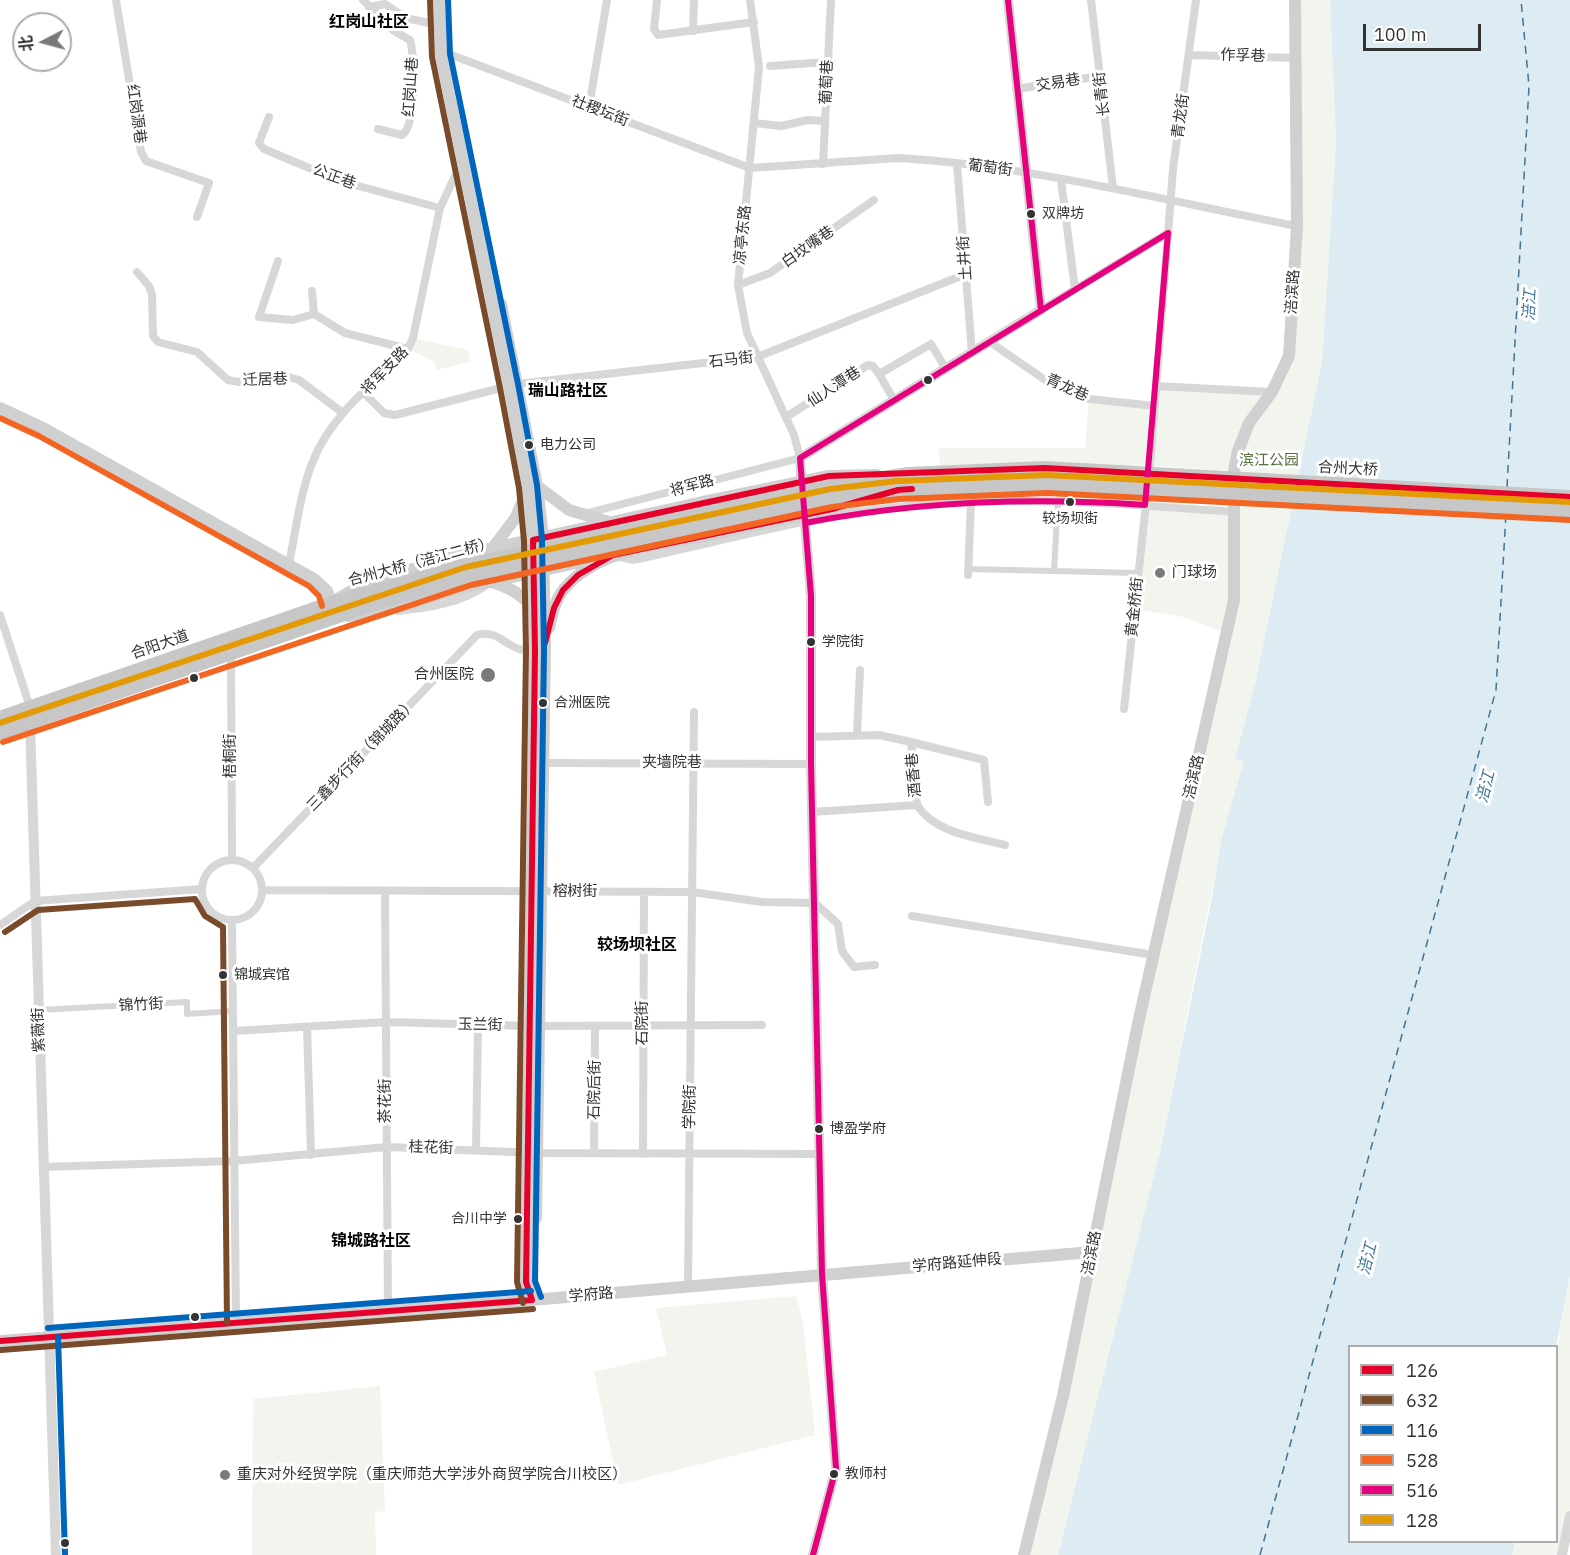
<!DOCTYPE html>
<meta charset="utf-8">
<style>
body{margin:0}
#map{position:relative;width:1570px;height:1555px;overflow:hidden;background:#fff;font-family:"IBM Plex Sans","Noto Sans SC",sans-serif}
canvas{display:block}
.legend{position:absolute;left:1348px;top:1345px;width:210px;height:198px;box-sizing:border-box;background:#fff;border:2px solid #adadad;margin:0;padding:8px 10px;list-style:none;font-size:18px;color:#333}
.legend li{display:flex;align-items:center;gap:12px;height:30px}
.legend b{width:30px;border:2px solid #adadad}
.north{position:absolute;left:12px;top:12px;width:60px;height:60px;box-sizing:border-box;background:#fff;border:2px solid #adadad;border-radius:50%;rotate:264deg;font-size:16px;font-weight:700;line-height:24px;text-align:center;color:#333}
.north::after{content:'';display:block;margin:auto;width:21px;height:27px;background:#7a7a7a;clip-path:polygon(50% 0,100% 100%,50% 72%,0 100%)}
.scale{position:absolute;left:1363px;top:24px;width:118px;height:27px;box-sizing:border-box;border:3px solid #333;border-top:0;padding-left:8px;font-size:18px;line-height:21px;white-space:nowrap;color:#333;-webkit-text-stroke:4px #fff;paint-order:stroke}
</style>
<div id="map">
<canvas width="1570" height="1555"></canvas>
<ul class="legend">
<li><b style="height:8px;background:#e4002b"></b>126</li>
<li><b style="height:8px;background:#7a4b2a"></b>632</li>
<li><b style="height:8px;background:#0065bd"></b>116</li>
<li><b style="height:8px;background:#f26522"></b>528</li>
<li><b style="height:8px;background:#e5007d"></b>516</li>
<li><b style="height:8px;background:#e39a05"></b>128</li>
</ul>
<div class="north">北</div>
<div class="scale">100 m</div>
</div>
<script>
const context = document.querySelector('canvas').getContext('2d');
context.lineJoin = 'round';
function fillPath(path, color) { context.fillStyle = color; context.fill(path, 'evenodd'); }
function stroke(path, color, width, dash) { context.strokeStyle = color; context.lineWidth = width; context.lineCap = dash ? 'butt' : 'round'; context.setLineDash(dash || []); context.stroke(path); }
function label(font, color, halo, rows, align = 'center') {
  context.font = font + ' "IBM Plex Sans","Noto Sans SC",sans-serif'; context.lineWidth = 6; context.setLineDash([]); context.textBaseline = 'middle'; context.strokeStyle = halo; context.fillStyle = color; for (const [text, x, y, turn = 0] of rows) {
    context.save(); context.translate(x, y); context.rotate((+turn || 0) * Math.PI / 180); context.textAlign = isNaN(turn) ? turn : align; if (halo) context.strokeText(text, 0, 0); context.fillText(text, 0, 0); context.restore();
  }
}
const green = new Path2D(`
 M1295,0H1330L1336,143L1322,362L1255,684L1235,759L1244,761C1208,888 1188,1020 1160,1150C1130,1286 1093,1421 1058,1555H1024L1226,633L1183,617L1135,609L1145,505L1234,512V471L1139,465L1138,474L940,472L939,448H1085L1089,399L1154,406L1156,386L1272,392L1289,356Z
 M413,338L468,350L470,362L437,370L435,362L408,349Z
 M1570,1276V1516L1562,1555H1512L1515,1542H1556L1557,1347Z
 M796,1296L803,1323L815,1435L618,1485L594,1372L667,1355L656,1308Z
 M380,1386L385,1511L375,1512L376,1555H252L253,1399Z`);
const water = new Path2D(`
 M1330,0H1570V1276L1556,1347L1350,1346V1542H1515L1512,1555H1058L1160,1152L1212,897L1222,838L1244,761L1235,759L1255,684L1322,362L1336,143Z`);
const ferry = new Path2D(`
 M1507,487L1529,86L1521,0
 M1260,1555L1496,690L1506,513`);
const pedestrian = new Path2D(`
 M968,569L1138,573
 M1054,571L1058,500
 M39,1010L187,1002V1014L233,1011`);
const minor = new Path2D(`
 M116,0L141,152L146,161L209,183L197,217
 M363,0L394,31L410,40C415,56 417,126 402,135L378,129
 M657,0L654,29L658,35L754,22
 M1091,0L1113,188
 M369,7L385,4L406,18L438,25
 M693,31L694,0
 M449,54L750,168L899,158C1033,166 1166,201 1297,226
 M1189,55L1296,58
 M770,66L827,62
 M1016,89L1100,76
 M589,107L607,0
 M269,117L259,143L264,149L340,181L440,208
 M754,123L781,126L808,120L825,121
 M823,164L831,0
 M957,164L972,353
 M1061,180L1075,289
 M278,261L259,317L293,320L314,314L345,333L408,349
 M137,272L149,286L152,294L153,336L158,342L197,352L228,380L239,382L288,377L299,380L343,413
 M738,285L770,273L874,200
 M312,291L314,314
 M1041,310L1168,233
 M990,342L1051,384L1089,399L1155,406
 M517,384L757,357L966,274
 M1156,386L1272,392
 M364,393L384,413L395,415L509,386
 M894,400L879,374L931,344L946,369
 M786,417L868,365L873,366L879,374
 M584,514L800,458L794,435L747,333L738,285L759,67L750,0
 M616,556L633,560C723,541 814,515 906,506C1016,495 1125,504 1234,512
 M289,564C296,530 300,493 313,461C330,416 375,382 408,349L413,338L440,208L455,176L465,172
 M968,575L971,502
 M398,611C429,608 462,603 488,584
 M0,615L30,707
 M231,653L232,859
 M1124,709L1150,466L1173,169L1196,0
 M857,734L860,670
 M811,737L879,735L911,742L917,805L812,812
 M911,742L984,760L988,802
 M539,763L811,764
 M917,805C935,833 974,837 1005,845
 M202 890a30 30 0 1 1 60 0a30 30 0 1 1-60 0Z
 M253,868L477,635C497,630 502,643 519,649C524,650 530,650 535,651
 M262,890L692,892L762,902L815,903L838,924L842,951L854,967L875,965
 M385,891L388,1311
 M912,916L1153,955
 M232,920L236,1322
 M0,925L35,901L202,889
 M307,1027L311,1155
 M233,1031L386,1022L530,1026L762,1025
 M476,1150L478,1025
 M594,1153L595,1026
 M643,1154L644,892
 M44,1167L234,1161L387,1147L537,1153L819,1154
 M688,1286L694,712`);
const tertiary = new Path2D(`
 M802,490L800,458L1041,310L1008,0
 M804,509L811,596V764L822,1274L836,1468L813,1555
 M30,723L56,1555
 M1562,1555L1570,1516`);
const secondary = new Path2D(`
 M439,0L441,55L509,386L528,487L533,540L535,651L526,1282L532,1300
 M501,304L537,486L543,537L545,647L536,1218
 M0,408L43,428L314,579L327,591L331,603L365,583L457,556L703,502
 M537,486L569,510L609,522
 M492,549L516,517L528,488
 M492,582C511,588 523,595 535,611
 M348,616L377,613L462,588L613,555
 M549,628C552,615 555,600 564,589C598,548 662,545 710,535
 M0,1341L532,1300L1092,1252
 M1024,1555L1063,1396L1139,1019L1234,600V471L1238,451L1249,423L1272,392L1289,356L1297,226L1295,0`);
const trunk = new Path2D(`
 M0,718L331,603L467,565
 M0,733L371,605L469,576`);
const secondaryBridge = new Path2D(`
 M703,502L829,476L877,475
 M710,535L832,509L873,497`);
const trunkBridge = new Path2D(`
 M467,565L831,487L908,474L1045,468L1570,497
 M469,576L831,498L898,490L1047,484L1570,511`);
const bus1 = new Path2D(`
 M545,643L554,608L563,590L578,575L613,555L832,509L898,490L912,489
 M532,1300L526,1282L535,651L533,540L829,476L1045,468L1570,497
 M0,1341L532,1300`);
const bus2 = new Path2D(`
 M430,0L432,57L500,388L519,488L524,541L526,651L517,1282L523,1303
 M5,932L38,910L195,899L205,916L223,927L227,1322
 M1,1350L533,1309`);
const bus3 = new Path2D(`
 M448,0L450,54L518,384L537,485L542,539L544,651L535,1281L541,1297
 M48,1328L531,1291
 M58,1337L65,1555`);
const bus4 = new Path2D(`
 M0,418L39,436L309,586L319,596L322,606
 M3,742L471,585L832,507L899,499L1047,493L1570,520`);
const bus5 = new Path2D(`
 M1008,0L1041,310
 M805,523C918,501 1030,497 1145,505L1168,233
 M813,1555L836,1468L822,1274L811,764V596L800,458L1168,233`);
const bus6 = new Path2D(`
 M0,723L466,567L830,489L897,481L1047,475L1570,502`);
const markers = [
 [1031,214,5,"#333"],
 [928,380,5,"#333"],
 [529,445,5,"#333"],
 [1070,502,5,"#333"],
 [1160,573,6,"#7a7a7a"],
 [811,642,5,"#333"],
 [488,675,8,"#7a7a7a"],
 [194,678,5,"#333"],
 [543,703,5,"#333"],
 [223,975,5,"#333"],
 [819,1129,5,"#333"],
 [518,1219,5,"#333"],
 [195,1317,5,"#333"],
 [834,1474,5,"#333"],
 [225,1475,6,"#7a7a7a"],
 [65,1543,5,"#333"]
];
const busNames = [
 ["双牌坊",1042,214],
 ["电力公司",540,445],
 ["较场坝街",1070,519,"center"],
 ["学院街",822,642],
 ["合洲医院",554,703],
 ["锦城宾馆",234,975],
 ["博盈学府",830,1129],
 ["合川中学",507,1219,"right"],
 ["教师村",845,1474]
];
const streetNames = [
 ["作孚巷",1243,56,2],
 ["葡萄巷",827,82,-88],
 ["交易巷",1058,83,-9],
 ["红岗山巷",411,87,-86],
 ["长青街",1102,94,-97],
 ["社稷坛街",600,111,21],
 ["红岗源巷",136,114,82],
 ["青龙街",1181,116,-82],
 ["葡萄街",990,168,7],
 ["公正巷",334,177,20],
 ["凉亭东路",743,235,-84],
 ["白坟嘴巷",808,247,-35],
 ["土井街",965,258,-94],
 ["涪滨路",1293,292,-86],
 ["石马街",731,360,-7],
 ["将军支路",385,371,-46],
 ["迁居巷",265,380,-2],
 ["仙人潭巷",834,387,-33],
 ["青龙巷",1067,388,24],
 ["合州大桥",1348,469,3],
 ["将军路",692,486,-15],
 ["合州大桥（涪江二桥）",421,562,-15],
 ["黄金桥街",1135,607,-84],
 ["合阳大道",160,645,-19],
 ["三鑫步行街（锦城路）",362,755,-46],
 ["梧桐街",231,756,-90],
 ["夹墙院巷",672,763],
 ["酒香巷",914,775,-95],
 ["涪滨路",1194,777,-77],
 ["榕树街",575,892],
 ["锦竹街",141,1005,-3],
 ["石院街",643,1023,-90],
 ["玉兰街",480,1025,1],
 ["紫薇街",39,1030,-92],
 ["石院后街",595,1090,-89],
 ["茶花街",386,1101,-90],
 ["学院街",690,1107,-89],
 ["桂花街",431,1148,2],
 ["涪滨路",1092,1253,-79],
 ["学府路延伸段",957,1263,-5],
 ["学府路",591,1295,-5]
];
const parkNames = [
 ["滨江公园",1269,461]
];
const poiNames = [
 ["门球场",1172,573],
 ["合州医院",474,675,"right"],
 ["重庆对外经贸学院（重庆师范大学涉外商贸学院合川校区）",237,1475]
];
const neighbourhoodNames = [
 ["红岗山社区",369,22],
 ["瑞山路社区",568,391],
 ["较场坝社区",637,945],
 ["锦城路社区",371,1241]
];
const waterNames = [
 ["涪江",1530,305,-87],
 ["涪江",1486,787,-76],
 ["涪江",1368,1259,-76]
];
fillPath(green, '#f1f5ed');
fillPath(water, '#ddebf3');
stroke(ferry, '#3f7597', 1.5, [8, 6]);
stroke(pedestrian, '#d7d7d7', 6);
stroke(minor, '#d7d7d7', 8);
stroke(tertiary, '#d7d7d7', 10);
stroke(secondary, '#d0d0d0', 12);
stroke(trunk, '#c7c7c7', 14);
stroke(secondaryBridge, '#d0d0d0', 12);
stroke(trunkBridge, '#c7c7c7', 14);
stroke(bus1, '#e4002b', 6);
stroke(bus2, '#7a4b2a', 6);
stroke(bus3, '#0065bd', 6);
stroke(bus4, '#f26522', 6);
stroke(bus5, '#e5007d', 6);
stroke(bus6, '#e39a05', 6);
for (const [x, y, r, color] of markers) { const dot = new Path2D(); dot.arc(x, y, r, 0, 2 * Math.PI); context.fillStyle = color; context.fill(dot); stroke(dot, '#fff', 2); }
label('14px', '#333', '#fff', busNames, 'left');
label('15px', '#333', '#fff', streetNames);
label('15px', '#56703f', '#fff', parkNames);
label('15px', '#333', '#fff', poiNames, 'left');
label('bold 16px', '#000', '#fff', neighbourhoodNames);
label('italic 16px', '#3f7597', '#fff', waterNames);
</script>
